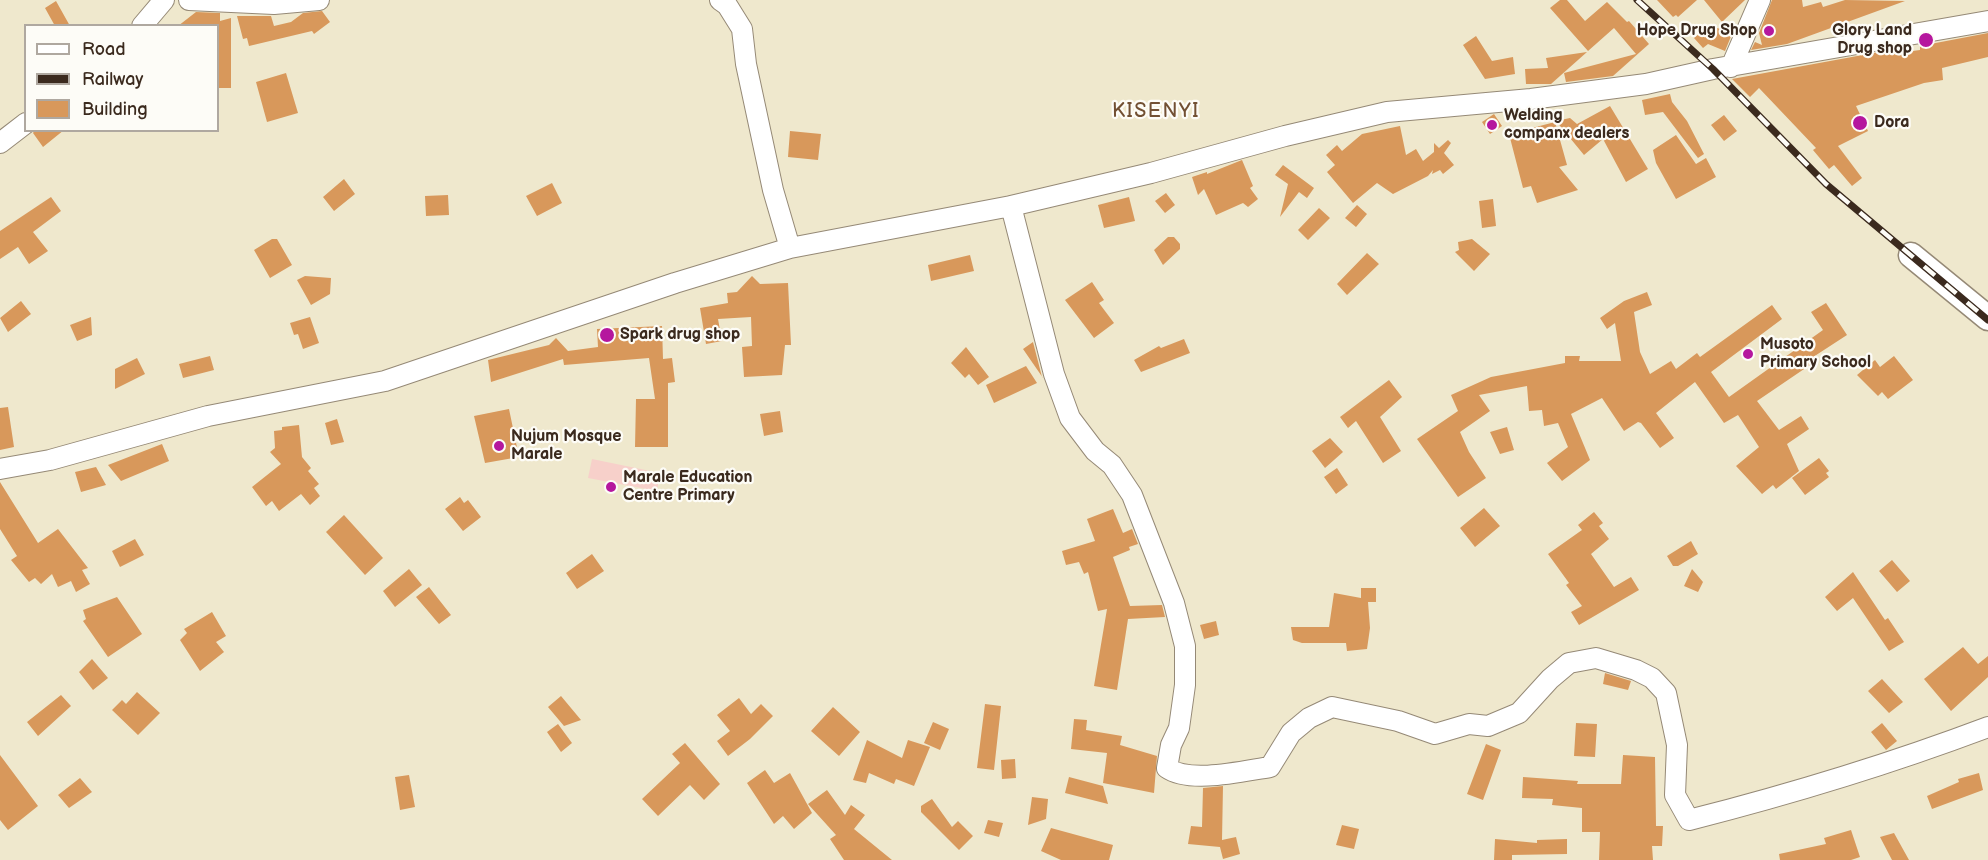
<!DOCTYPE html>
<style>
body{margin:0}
#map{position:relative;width:1988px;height:860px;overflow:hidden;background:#efe8cd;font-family:"Balsamiq Sans",sans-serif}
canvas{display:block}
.legend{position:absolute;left:24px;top:24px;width:195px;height:108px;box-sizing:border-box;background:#fdfcf7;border:2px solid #afa8a0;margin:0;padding:8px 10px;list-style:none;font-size:18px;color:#3b2a1e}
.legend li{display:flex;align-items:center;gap:12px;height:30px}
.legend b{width:30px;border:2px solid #afa8a0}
</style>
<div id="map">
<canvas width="1988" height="860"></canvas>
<ul class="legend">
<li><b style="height:8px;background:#fff"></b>Road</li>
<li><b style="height:8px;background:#3b2a1e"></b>Railway</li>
<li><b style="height:16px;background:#d8985b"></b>Building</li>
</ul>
</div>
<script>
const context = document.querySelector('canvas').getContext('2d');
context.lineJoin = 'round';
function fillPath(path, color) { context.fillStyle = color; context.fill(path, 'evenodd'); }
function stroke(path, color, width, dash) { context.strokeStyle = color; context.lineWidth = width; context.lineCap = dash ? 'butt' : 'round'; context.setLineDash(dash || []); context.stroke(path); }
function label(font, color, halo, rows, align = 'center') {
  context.font = font + ' "Balsamiq Sans",sans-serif'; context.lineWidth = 4.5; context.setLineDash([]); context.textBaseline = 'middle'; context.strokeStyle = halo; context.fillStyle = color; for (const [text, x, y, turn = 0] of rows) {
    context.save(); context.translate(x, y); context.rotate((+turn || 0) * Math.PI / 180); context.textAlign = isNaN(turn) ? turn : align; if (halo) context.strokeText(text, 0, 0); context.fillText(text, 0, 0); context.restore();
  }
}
const built = new Path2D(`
 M592,459L660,473L657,491L588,478Z`);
const building = new Path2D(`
 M1560,0H1567L1585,21L1607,2L1627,22L1629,21L1649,44L1613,76L1566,82L1564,73L1636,54L1614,28L1588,51L1550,8Z
 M1657,0H1697L1678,17L1676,15L1673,17Z
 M1704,0H1745L1722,22Z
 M1772,0H1802L1803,7L1821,2L1823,7L1845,0L1905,1L1787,44L1751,50L1755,42L1762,45L1759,33Z
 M56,1L70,26H55L45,8Z
 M322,11L330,22L314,34L312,31L249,46L247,38L243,39L237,16H271L274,26L291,22L303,13Z
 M196,12L220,13V21L231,18V88H218V26H178Z
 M1710,25L1732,34L1725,51L1708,44L1703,48L1694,38Z
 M1988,33V57L1942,68L1943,80L1924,83L1856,106L1868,131L1838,146L1862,178L1852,186L1834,165L1829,169L1813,150L1816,148L1759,88L1750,97L1732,79L1890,50L1891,54L1920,50V46Z
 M1476,36L1492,61L1513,57L1515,74L1485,79L1463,45Z
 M1587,52L1551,84H1526L1525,69L1548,68L1546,58Z
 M286,73L298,113L267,122L256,82Z
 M1670,94L1672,102L1687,121L1704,154L1698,158L1663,112L1645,115L1642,100Z
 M1610,106L1648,169L1626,182L1603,139L1584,155L1556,121L1570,118L1577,124Z
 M1494,114L1502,126L1490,134L1482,122Z
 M1724,115L1737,131L1724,141L1711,125Z
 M1555,122L1567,165L1559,167L1578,190L1537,203L1531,186L1523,188L1509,134Z
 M1400,126L1406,155L1416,149L1423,161L1434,152V143L1439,148L1448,140L1451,143L1444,153L1454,165L1443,174L1440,170L1432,174L1433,170L1428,176L1393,194L1377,183L1353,203L1327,172L1335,165L1326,155L1337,145L1342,151L1362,134Z
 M35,130H64L43,147L33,133Z
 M790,131L821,134L818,160L788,157Z
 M1676,135L1696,164L1706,158L1716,177L1676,199L1656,163L1653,150Z
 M1242,160L1253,186L1250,188L1258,199L1248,207L1243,203L1216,215L1204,189L1198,195L1192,177L1207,172V174Z
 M1283,165L1314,188L1307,198L1299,192L1280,217L1288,184L1275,175Z
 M344,179L355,194L334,211L323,197Z
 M552,183L562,203L537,216L526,196Z
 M1166,193L1175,205L1165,213L1155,201Z
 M448,195L449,215L426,216L425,196Z
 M51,197L61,211L33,232L48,251L29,264L18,247L0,259V231Z
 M1129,197L1135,221L1104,228L1098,205Z
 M1493,199L1496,226L1482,228L1479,201Z
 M1357,205L1367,214L1356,227L1345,218Z
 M1319,208L1330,218L1308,240L1298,230Z
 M1168,237H1174L1180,244V249L1163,265L1154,250Z
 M272,239H277L292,265L270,278L254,250Z
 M1472,239L1490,254L1474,271L1455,252L1459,250L1458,242Z
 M1367,253L1379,264L1347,295L1337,284Z
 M970,255L974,271L931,281L928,265Z
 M305,276L331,278L330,294L311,305L297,280Z
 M752,276L760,284L788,283L791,345H785L782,375L744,377L742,347L752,346L751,317L718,319L722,341L706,344L700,308L728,303L727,293L737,292Z
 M1092,282L1104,300L1099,303L1114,323L1094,338L1065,300Z
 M1647,292L1652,305L1634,312L1640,352L1650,374L1671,361L1676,369L1697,353L1700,357L1772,305L1782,319L1711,372L1729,397L1823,330L1811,312L1826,303L1847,335L1807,361L1810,365L1757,401L1779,430L1801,416L1809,429L1787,444L1799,471L1776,489L1773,485L1762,494L1736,466L1759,447L1738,415L1724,423L1695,382L1656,413L1674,438L1660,448L1641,423L1638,422L1624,431L1602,398L1571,414L1590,460L1562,481L1547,463L1568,447L1558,423L1544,426L1542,410L1529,411L1527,386L1479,395L1490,411L1460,432L1469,452L1486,478L1458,497L1417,439L1458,411L1451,395L1491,377L1565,363V356H1580L1579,361H1621L1615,323L1607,329L1600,318L1624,301Z
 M21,301L31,314L8,332L0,318Z
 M91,317L92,335L77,341L70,325Z
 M310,317L319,343L303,349L298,334L294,335L290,323Z
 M662,326L663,359L672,358L675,382L668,383V447H635L636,399H655L649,358L564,365L563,359L491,382L488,360L549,345L556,338L568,351L598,347L597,329Z
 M1184,339L1190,353L1141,372L1134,360L1159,346L1161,348Z
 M1033,342L1042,377L1043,378L1023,349Z
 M966,347L989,377L978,385L969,374L965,378L951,363Z
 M210,356L214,370L183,378L179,364Z
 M1894,356L1913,380L1888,399L1882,392L1878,396L1857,375L1875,360L1880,367Z
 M137,358L145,374L115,389V369Z
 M1026,366L1037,383L994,403L986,385Z
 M1389,380L1402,397L1380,417L1401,451L1383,463L1356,421L1348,428L1340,417Z
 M8,407L14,447L0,450V408Z
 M509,409L519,457L485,463L474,416Z
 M780,411L783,432L764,436L760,414Z
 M337,419L344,442L331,445L325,423Z
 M299,425L302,457L311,468L308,471L319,484L314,488L320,496L310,505L301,494L279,511L272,501L266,506L252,487L281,464L270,452L275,448L274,431L282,430V427Z
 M1507,427L1514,450L1500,454L1490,432Z
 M1330,438L1343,452L1325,468L1312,451Z
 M162,444L169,461L121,481L108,465Z
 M1819,458L1829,471L1826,473L1829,477L1805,495L1792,478Z
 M96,467L106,485L81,492L75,472Z
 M1337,468L1348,485L1336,494L1324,477Z
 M0,482L38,543L58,529L88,568L82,570L90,584L76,592L71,581L58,587L52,574L41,584L35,578L29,582L11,560L17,556L0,529Z
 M460,497L464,503L468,500L481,517L463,531L445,509Z
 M1484,508L1500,526L1475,547L1460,528Z
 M1113,509L1123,533L1132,529L1138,544L1129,547L1130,550L1113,557L1130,606L1162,605L1165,617L1128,619L1117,690L1094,686L1107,609L1098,611L1088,572L1084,574L1079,562L1066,565L1062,551L1095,541L1087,519Z
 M1594,512L1603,523L1599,526L1609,539L1591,554L1614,587L1631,577L1639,590L1579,625L1571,612L1582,606L1566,585L1569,583L1548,554L1582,530L1578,525Z
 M344,515L383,558L365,575L326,532Z
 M135,539L144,555L120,567L112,551Z
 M1691,541L1698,554L1678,566H1673L1667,556Z
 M592,554L604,571L577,589L566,573Z
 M1892,560L1910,581L1897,592L1879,571Z
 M409,569L422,585L395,607L383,591Z
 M1692,569L1703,582L1698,592L1684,586Z
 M1853,572L1885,620L1888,618L1904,642L1889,651L1853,598L1837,611L1825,597Z
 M429,587L451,615L439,624L416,597Z
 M1361,588H1376V602H1368L1370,628L1367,649L1347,651L1346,643H1302L1293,640L1291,627H1329L1334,593L1361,598Z
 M117,597L142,634L108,657L83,621L86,619L83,610Z
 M212,612L226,636L216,642L224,652L200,671L180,640L187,633L184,629Z
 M1216,621L1219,635L1204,639L1200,625Z
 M1963,647L1978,664L1988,656V677L1951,711L1924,679Z
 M92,659L108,678L93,690L79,672Z
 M1605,673L1631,681L1628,690L1603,684Z
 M1882,679L1903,702L1889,713L1868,691Z
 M137,692L160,713L138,735L112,710L122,700L126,704Z
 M61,695L71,706L38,736L27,722Z
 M561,696L581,720L564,726L548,707Z
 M739,698L751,714L761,704L773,716L750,739L728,756L717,741L730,731L717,715Z
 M985,704L1001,706L994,770L977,768Z
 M833,707L860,732L839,756L811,731Z
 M1074,719L1087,720L1086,730L1122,736L1120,745L1157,756L1154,793L1103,783L1107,753L1071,749Z
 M933,722L949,729L940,750L924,743Z
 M1576,723L1597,724L1595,757L1574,756Z
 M1882,723L1897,741L1886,750L1871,732Z
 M558,724L572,743L561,752L547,732Z
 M867,740L902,758L908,740L930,747L914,786L896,779L894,784L869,773L866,783L853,780Z
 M685,743L720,784L704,800L690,785L658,816L642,799L680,763L672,754Z
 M1486,744L1501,750L1483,800L1467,794Z
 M0,755L38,806L8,830L0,820Z
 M1623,755L1655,757L1656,826H1663L1662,846H1652L1653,860H1599L1600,832H1582V808L1552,805L1553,799L1522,798L1523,777L1578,781L1577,784H1621Z
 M1015,759L1016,778L1002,779L1001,760Z
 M765,770L774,783L790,773L812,813L794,829L783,816L774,824L747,783Z
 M1979,773L1983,790L1932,809L1927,796L1959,782L1958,779Z
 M409,775L415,807L400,810L395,777Z
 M1069,777L1103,786L1108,804L1065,793Z
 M80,778L92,792L69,808L58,795Z
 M1223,786L1222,840L1236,837L1240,854L1223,859L1220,847L1188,844L1191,826L1202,827L1203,788Z
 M827,790L845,815L851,805L865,815L854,829L892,860H844L830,839L836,835L808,804Z
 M1032,797L1048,799L1046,819L1028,825Z
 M932,799L952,827L958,821L973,836L959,850L921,812V806Z
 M988,820L1003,823L999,837L984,833Z
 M1342,825L1359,829L1354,849L1336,845Z
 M1051,828L1113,845L1109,860H1061L1041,851Z
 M1851,830L1860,857L1851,860H1780L1779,854L1826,844L1824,838Z
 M1894,833L1909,860H1892L1880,837Z
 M1495,839L1537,843V840L1567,839V854L1512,855V860H1494Z`);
const minor = new Path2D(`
 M189,0L274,4L319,0
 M720,0L727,5L742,29L746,64L773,190L790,248
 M142,26L164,0
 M1731,67L1760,0
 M0,143L26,123
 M1011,206L1054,374L1070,418L1095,451L1112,465L1132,495L1174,603L1185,646V685L1179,728L1171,745L1167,768C1190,784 1243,771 1270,767L1291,733L1309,718L1332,707L1398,721L1435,734L1469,724L1488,726L1519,713L1550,679L1569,663L1596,658L1636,670L1652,678L1666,693L1677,745L1675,795L1689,820C1791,794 1890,764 1988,727
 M0,469L50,460L208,416L385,381L675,283L790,248L1011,206L1151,173L1285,136L1387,112L1531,99L1646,84L1713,69L1988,21`);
const major = new Path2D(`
 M1911,255L1988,318`);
const rail = new Path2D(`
 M1637,0L1713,69L1826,184L1988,320`);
const markers = [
 [1769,31,6,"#b5179e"],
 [1926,40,8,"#b5179e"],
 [1860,123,8,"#b5179e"],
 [1492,125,6,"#b5179e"],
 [607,335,8,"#b5179e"],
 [1748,354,6,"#b5179e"],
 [499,446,6,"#b5179e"],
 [611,487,6,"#b5179e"]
];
const poiNames = [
 ["Hope Drug Shop",1757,31,"right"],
 ["Glory Land",1912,31,"right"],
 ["Drug shop",1912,49,"right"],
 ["Welding",1504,116],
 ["companx dealers",1504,134],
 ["Dora",1874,123],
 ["Spark drug shop",620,335],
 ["Musoto",1760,345],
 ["Primary School",1760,363],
 ["Nujum Mosque",511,437],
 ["Marale",511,455],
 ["Marale Education",623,478],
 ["Centre Primary",623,496]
];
const quarterNames = [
 ["KISENYI",1156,112]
];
fillPath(built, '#f7d0ca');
fillPath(building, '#d8985b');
stroke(minor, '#958976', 22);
stroke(major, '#958976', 27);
stroke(minor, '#fff', 20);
stroke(major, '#fff', 24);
stroke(rail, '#3b2a1e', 7);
stroke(rail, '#fdfcf7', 4.5, [14]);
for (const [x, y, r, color] of markers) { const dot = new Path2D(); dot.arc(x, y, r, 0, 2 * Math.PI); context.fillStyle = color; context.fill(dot); stroke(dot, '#fdfcf7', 2); }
label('bold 16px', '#3b2a1e', '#fdfcf7', poiNames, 'left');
context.letterSpacing = '1.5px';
label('20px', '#725033', '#fdfcf7', quarterNames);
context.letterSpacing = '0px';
</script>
